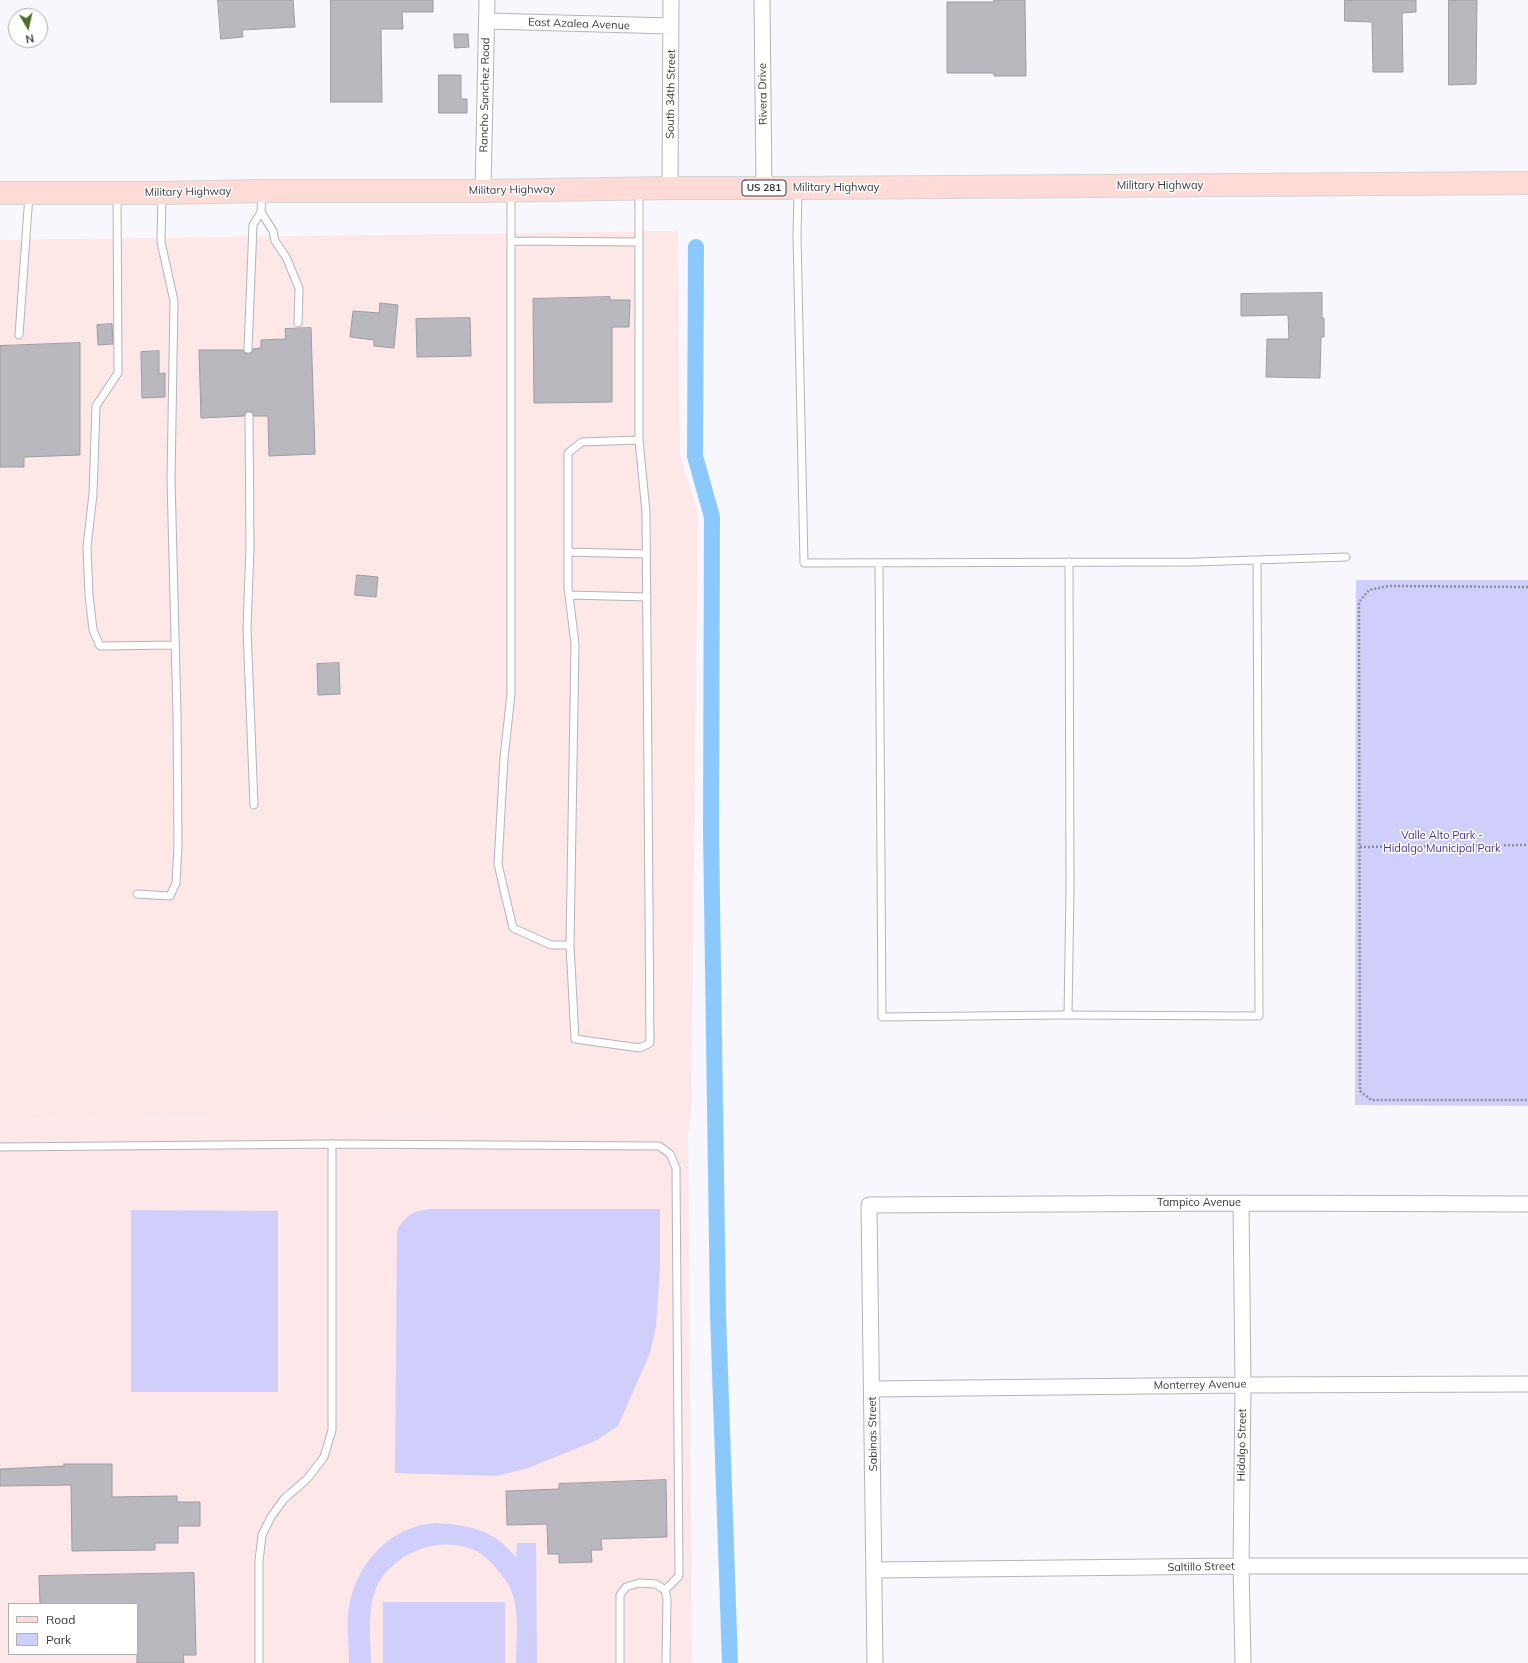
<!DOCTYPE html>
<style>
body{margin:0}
#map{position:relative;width:1528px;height:1663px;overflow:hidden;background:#f7f7fd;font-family:Mulish,sans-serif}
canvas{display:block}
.legend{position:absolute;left:8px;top:1603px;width:130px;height:52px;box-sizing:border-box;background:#fff;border:1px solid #b0b0b1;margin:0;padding:5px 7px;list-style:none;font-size:12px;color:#3a3a3d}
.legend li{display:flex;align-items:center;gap:8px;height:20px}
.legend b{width:20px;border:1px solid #b0b0b1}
.north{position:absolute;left:8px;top:8px;width:40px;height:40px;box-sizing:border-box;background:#fff;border:1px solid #b0b0b1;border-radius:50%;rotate:171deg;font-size:11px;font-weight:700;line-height:16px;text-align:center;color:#3a3a3d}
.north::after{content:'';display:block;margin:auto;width:14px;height:18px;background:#4c6f28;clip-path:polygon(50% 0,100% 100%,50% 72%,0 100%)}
</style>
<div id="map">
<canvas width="1528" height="1663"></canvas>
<ul class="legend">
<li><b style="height:5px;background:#fedbd7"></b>Road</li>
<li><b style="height:11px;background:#d0cefb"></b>Park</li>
</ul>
<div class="north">N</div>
</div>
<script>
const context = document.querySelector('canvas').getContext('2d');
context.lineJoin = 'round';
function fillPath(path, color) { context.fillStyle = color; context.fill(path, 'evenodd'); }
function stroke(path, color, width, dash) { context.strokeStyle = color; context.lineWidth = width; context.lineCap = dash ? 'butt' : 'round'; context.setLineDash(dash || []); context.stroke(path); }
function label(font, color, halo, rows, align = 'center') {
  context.font = font + ' Mulish,sans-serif'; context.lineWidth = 3; context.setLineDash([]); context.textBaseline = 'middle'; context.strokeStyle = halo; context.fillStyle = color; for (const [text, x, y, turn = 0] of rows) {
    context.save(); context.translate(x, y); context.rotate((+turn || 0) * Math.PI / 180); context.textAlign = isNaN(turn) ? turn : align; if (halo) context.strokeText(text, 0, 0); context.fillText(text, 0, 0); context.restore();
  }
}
const industrial = new Path2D(`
 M678,231L680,456L698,514L691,1114L0,1120V240Z`);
const education = new Path2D(`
 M691,1114L688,1132L692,1663H0V1120ZM9,1604H137V1654H9Z`);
const green = new Path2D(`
 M1356,580H1528V1106L1355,1105Z
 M433,1209H660V1267L656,1326L650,1353L618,1426L595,1441L528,1468L497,1476L395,1473L397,1230C407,1214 414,1210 433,1209Z
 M131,1210L278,1211V1392H131Z
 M436,1523C457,1524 480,1527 497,1539C504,1544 510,1551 516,1557L517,1543H536L537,1663H516C516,1640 520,1612 511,1590C508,1582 501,1575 496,1568C489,1560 480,1551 469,1548C437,1537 397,1552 379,1582C366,1605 371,1638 371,1663H349C349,1647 347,1630 348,1614C352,1575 377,1539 415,1527C422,1524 429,1524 436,1523Z
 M383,1602H505V1663H383Z`);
const canal = new Path2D(`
 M696,247L695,456L712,517L711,831L718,1313L730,1663`);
const building = new Path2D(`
 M218,0H293L295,27L242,30L243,37L221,39Z
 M331,0H433V12H402L403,29H381L382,102H331Z
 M994,0H1025L1026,76H994V73H947V2H994Z
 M1345,0H1416V12L1402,13L1403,72H1373L1372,22L1345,21Z
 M1449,0H1477L1476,84L1449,85Z
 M454,34H468L469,47L455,48Z
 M439,75H461V99H467V113H439Z
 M1322,293V318H1324V337H1321L1320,378L1266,377L1267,339H1289L1288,315L1241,316V294Z
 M610,297V300H630L629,327H612V402L534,403L533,299Z
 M380,303L398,305L394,348L374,346V340L350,337L353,311L379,313Z
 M470,318L471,356L417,357L416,319Z
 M112,324L113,344L98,345L97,325Z
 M311,328L315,454L269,456L268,416H254L252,412L249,411L245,413L244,416L201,418L199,350H243L245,353L248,354L252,352L253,349L261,348V340L286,339L285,329Z
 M80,343V455L24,457V467H0V346Z
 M159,351V374L165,373V397L142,398L141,352Z
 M357,575L378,577L376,597L355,595Z
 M339,663L340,694L318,695L317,664Z
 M64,1464H112V1497L177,1496V1502H200V1526H178V1543H155V1550L72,1551L71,1485L0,1486V1469L64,1466Z
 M666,1480L667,1537L601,1539L602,1550H591L592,1562L559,1563V1554H548L547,1524L507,1525L506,1491L559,1489V1484Z
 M194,1573L196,1655H183L184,1663H137V1604H40L39,1576Z`);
const path = new Path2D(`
 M1528,587L1389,586L1369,590L1359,602L1360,1091L1371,1100H1528
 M1360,847L1528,845`);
const service = new Path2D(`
 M798,191L797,235L804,563L1195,562L1346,557
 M511,192V694L504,758L498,864L513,928L551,945H570L575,1039L640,1048L650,1043L646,512L639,440V191
 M117,195L118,373L96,406L93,494L87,547L89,595L93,630L100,646L175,645
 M261,212L273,231L275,241L286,257L299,288L298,323
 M511,241L639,242
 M19,335L29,195
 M248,349L253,225L261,212L262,193
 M249,416L250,547L247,629L254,805
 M568,552L646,554
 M879,563L882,1017L1061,1015L1259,1016L1257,560
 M569,595L647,597
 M137,894L170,896L176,883L178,845L177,715L171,479L174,301L161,242L162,195
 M570,945L575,644L568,587V453L582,442L639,440
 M1068,1015L1070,888L1069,562
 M0,1147L332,1144L659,1146L670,1154L676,1168L679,1576L665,1590
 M259,1663V1561L262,1535L271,1517L284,1499L307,1479L324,1457L332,1430V1144
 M620,1663V1595L626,1587L639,1583L656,1584L665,1590L667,1599L666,1663`);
const minor = new Path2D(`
 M762,0L764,188
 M487,21L671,26
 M670,188L671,0
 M483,191L487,0
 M1241,1203L1243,1385L1241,1566L1243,1663
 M872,1389L1243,1385L1528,1384
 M874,1570L1241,1566H1528
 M875,1663L869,1205L1241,1203L1528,1204`);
const primary = new Path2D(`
 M0,193H162L262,191H483L670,188H798L1528,183`);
const shields = [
 [764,188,44]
];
const shieldNames = [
 ["US 281",764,188]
];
const streetNames = [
 ["East Azalea Avenue",579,24,2],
 ["South 34th Street",671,94,-89],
 ["Rivera Drive",763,94,-91],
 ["Rancho Sanchez Road",485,95,-89],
 ["Military Highway",1160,186],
 ["Military Highway",836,188],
 ["Military Highway",512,190,-1],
 ["Military Highway",188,192,-1],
 ["Tampico Avenue",1199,1203],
 ["Monterrey Avenue",1200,1385,-1],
 ["Sabinas Street",873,1434,-91],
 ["Hidalgo Street",1242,1445,-89],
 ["Saltillo Street",1201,1567,-1]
];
const parkNames = [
 ["Valle Alto Park -",1442,836],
 ["Hidalgo Municipal Park",1442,849]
];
fillPath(industrial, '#fde7e7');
fillPath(education, '#fde7e9');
fillPath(green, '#d0cefb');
stroke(canal, '#8bc9fd', 16);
fillPath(building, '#b9b8be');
stroke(building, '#9d9ca2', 1);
stroke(service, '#b4b4ba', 9);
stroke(minor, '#b4b4ba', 17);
stroke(primary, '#d4d4d4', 24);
stroke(path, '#909094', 2.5, [2, 2]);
stroke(service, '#fff', 7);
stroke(minor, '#fff', 15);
stroke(primary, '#fedbd7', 22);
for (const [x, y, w] of shields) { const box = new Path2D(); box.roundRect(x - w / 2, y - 8, w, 16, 3); context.fillStyle = '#fff'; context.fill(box); stroke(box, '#3a3a3d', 1); }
label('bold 10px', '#3a3a3d', null, shieldNames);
label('11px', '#3a3a3d', '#fff', streetNames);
label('11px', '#443091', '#fff', parkNames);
</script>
